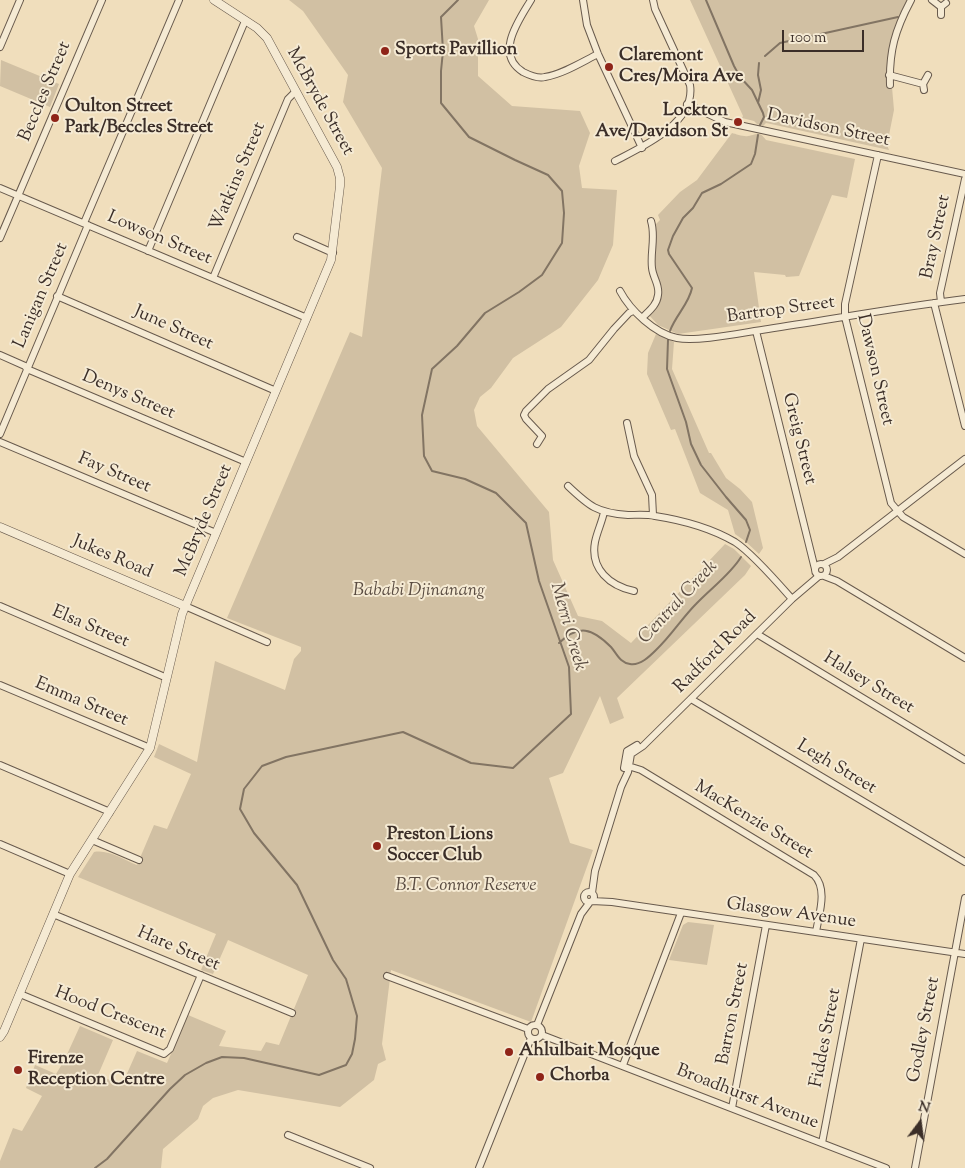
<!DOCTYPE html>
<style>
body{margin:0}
#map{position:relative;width:965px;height:1168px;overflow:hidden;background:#f0debc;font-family:"Sorts Mill Goudy",serif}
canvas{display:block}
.north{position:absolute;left:895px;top:1098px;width:50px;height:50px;-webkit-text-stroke:4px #f5ead3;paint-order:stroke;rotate:15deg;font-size:14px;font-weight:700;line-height:20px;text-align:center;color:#3b2e28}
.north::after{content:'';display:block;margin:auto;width:18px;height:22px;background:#3b2e28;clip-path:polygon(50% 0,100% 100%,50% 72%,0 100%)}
.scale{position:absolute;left:782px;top:30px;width:82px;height:22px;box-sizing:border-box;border:2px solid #3b2e28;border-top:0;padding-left:6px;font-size:15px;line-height:18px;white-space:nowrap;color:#3b2e28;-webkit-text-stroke:4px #f5ead3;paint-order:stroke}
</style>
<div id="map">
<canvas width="965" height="1168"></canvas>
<div class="north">N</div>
<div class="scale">100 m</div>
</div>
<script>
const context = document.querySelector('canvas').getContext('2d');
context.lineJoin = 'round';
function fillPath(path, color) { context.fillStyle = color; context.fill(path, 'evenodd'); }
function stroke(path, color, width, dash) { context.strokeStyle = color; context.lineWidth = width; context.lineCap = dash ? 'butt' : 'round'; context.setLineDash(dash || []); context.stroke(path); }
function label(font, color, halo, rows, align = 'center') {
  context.font = font + ' "Sorts Mill Goudy",serif'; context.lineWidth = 4; context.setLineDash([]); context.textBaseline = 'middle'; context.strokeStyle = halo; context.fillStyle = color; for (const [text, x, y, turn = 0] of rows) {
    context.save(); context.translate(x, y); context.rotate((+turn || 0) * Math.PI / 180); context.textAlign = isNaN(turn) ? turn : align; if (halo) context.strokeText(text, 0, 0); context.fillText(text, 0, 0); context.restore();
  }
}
const green = new Path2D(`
 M289,0H489L474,26L478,39V76L512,106L580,111L590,133L579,166L582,188L617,190L613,245L598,280L561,327L513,358L491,388L480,397L474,410L477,426L549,512L553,560L578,616L602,621L631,643L725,544L734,549L751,566L745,575L617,698L624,718L610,724L600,696L563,773L549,778L570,843L593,850L531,1022L391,970L382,1044L386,1060L378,1064L374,1080L340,1107L238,1090L213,1098L203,1106L198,1119L163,1149L161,1168H0V1161L13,1128L22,1131L42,1096L26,1088L35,1065L56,1074L64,1061L80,1026L113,1040L98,1075L122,1085L137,1051L167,1063L188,1015L226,1031L219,1046L261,1051L266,1042L279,1045L308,975L228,940L213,974L201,970L216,934L78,877L94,852C108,849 124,860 137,865L154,825L167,829L191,774L154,757L159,744L197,762L215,661L285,690L294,659L301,651V647L227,618L350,332L362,337L382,168L343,102L348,75L303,11Z
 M690,0H909L887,72V87H892L894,110L887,145L889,150L771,124L766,123L763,126L757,124L754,121L742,118L743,116Z
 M1,60L59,84L50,107L0,86Z
 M732,133C736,134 744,137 748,136C758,135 758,130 766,140L855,159L847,198L832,195L799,276L786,277L785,275L754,272L761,322L678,334L658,325L649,315L658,303L654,271L655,225L660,220L658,215L680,192L697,180Z
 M656,334L674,342L672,369L709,453H711L726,478L740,489L752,502L763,548L759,554L745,541L735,534L728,510L700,493L675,429L671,430L647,374L648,353Z
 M688,922L714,925L707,965L669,960L683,925Z`);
const stream = new Path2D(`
 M706,0L734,66L740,77L752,90L763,113L764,117L760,125
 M765,56L780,43L898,17
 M758,103L761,90L758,75L759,63
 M670,331C675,316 689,304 692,288L669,254L668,250L673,236L683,218L693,208L702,193L721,184L751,164L755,154L758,135
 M668,340L667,369L686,422L691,444L701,465L726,497L746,520L750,530L746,542
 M559,643C579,624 592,628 611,647C617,654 620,663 630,664C640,666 650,656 656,650C671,636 682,618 696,604C711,588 730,575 741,557
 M95,1168L107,1159L170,1089L185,1075L206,1063L222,1057L244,1058L319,1075L346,1065L352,1054L355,1039L357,1016L346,979L333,960L297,885L254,833L240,809L244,789L262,766L286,757L403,732L471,763L513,768L571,714L569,667L539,581L526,523L496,493L465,479L432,471L424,456L422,415L432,369L457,346L485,313L519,292L542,275L562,243L564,213L562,191L548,175L515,160L469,137L441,103V71L443,51L441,17L458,0`);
const minor = new Path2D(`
 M531,0C519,20 494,54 523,72C529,75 538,79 545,77C563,74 582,62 598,54
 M583,0L587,25L598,54L642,148
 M932,0L941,7
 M941,15V7L946,3
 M0,47L20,0
 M889,75L923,84
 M890,85C889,51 895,30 911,0
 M924,90L923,84L928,75
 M687,104L725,122L965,174
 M878,155L845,304V317L891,503L903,517L965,554
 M615,161C642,147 696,123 690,85L655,9L653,0
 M0,188L307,318
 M84,223L179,0
 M297,237L333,253
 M0,238L102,0
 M148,251L245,21
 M213,278L288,99L296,91
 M620,291C630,310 655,334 677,338C699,342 745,332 768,329C834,319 899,307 965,299
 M57,296L276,391
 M941,302L940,293L965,179
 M934,303L965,426
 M643,317C649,311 657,305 658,295C660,285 653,278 652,268C650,252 656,237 651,221
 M756,331L815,569
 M0,355L25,366L27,369L246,462
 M627,423L634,456L652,495L653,515
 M0,434L88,225
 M0,442L216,533
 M537,444L542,436L526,419L524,415L526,411L548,389L589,360L614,329L629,313L633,311
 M568,486C589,506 597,513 628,515C637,515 646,514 655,516C681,520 711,528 735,542C752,553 778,583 792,599
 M604,512C602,522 597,532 595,542C590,569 610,586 634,591
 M815 570a6 6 0 1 1 12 0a6 6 0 1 1-12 0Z
 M824,564L838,557L965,459
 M824,576L837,581L965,658
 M0,606L167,678
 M185,606L267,642
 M757,634L965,760
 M0,685L150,748
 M691,699L965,862
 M0,765L110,812
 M625,765L641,770L814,875C828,889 819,914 816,932
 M624,768L627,751L637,745
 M92,840L139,860
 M0,844L70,874
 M584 897a5 5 0 1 1 10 0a5 5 0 1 1-10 0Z
 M592,893L595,871L621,787L628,772L631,754L643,746L792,599L819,576
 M592,901L612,902L965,954
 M53,914L292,1013
 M387,976L528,1029
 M20,994L164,1054L170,1049L201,975
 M528 1032a7 7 0 1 1 14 0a7 7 0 1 1-14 0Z
 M537,1025L581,914L590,902
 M542,1035L886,1168
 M623,1065L681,913
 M732,1108L766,925
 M288,1135L370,1168
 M822,1143L861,939
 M479,1168L531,1038
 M915,1168L965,898`);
const tertiary = new Path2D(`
 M0,527L185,606
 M0,1037L4,1031L70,874L150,748L182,614L331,260L340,186V178L337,167L267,38L257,28L214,0`);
const markers = [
 [385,51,5,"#8f2418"],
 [609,67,5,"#8f2418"],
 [55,118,5,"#8f2418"],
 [738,122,5,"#8f2418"],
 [377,846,5,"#8f2418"],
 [509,1052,5,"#8f2418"],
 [18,1070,5,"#8f2418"],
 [540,1077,5,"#8f2418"]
];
const poiNames = [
 ["Sports Pavillion",395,51],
 ["Claremont",619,57],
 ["Cres/Moira Ave",619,78],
 ["Oulton Street",65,108],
 ["Park/Beccles Street",65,129],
 ["Lockton",728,112,"right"],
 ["Ave/Davidson St",728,133,"right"],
 ["Preston Lions",387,836],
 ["Soccer Club",387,857],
 ["Ahlulbait Mosque",519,1052],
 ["Firenze",28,1060],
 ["Reception Centre",28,1081],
 ["Chorba",550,1077]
];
const streetNames = [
 ["Beccles Street",46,92,-67],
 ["McBryde Street",319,102,61],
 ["Davidson Street",828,129,12],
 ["Watkins Street",239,177,-67],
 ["Bray Street",937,237,-78],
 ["Lowson Street",159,239,23],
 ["Lanigan Street",42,296,-67],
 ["Bartrop Street",781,311,-8],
 ["June Street",173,329,24],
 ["Dawson Street",874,370,77],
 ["Denys Street",128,396,23],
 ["Greig Street",798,439,76],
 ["Fay Street",114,474,23],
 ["McBryde Street",205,521,-67],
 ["Jukes Road",112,558,23],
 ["Elsa Street",90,628,23],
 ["Radford Road",716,653,-45],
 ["Halsey Street",868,684,31],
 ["Emma Street",81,703,23],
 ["Legh Street",836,768,31],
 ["MacKenzie Street",753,821,31],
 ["Glasgow Avenue",791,914,8],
 ["Hare Street",178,950,23],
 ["Hood Crescent",110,1014,21],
 ["Barron Street",734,1014,-79],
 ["Godley Street",925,1030,-79],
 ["Fiddes Street",827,1038,-79],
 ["Broadhurst Avenue",747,1098,21]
];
const parkNames = [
 ["Bababi Djinanang",419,592],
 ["B.T. Connor Reserve",466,887]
];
const waterNames = [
 ["Central Creek",679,603,-47],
 ["Merri Creek",567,627,74]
];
fillPath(green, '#d1c0a3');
stroke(stream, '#827463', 2);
stroke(minor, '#685a4d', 8);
stroke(tertiary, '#685a4d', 9);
stroke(minor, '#f5ead3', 6);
stroke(tertiary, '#f5ead3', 8);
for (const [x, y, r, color] of markers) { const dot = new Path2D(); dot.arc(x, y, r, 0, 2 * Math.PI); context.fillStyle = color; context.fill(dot); stroke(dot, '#f5ead3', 2); }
label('bold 18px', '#3b2e28', '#f5ead3', poiNames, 'left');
label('18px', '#3b2e28', '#f5ead3', streetNames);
label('italic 18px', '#594b41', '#f5ead3', parkNames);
label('italic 19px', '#594b40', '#f5ead3', waterNames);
</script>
